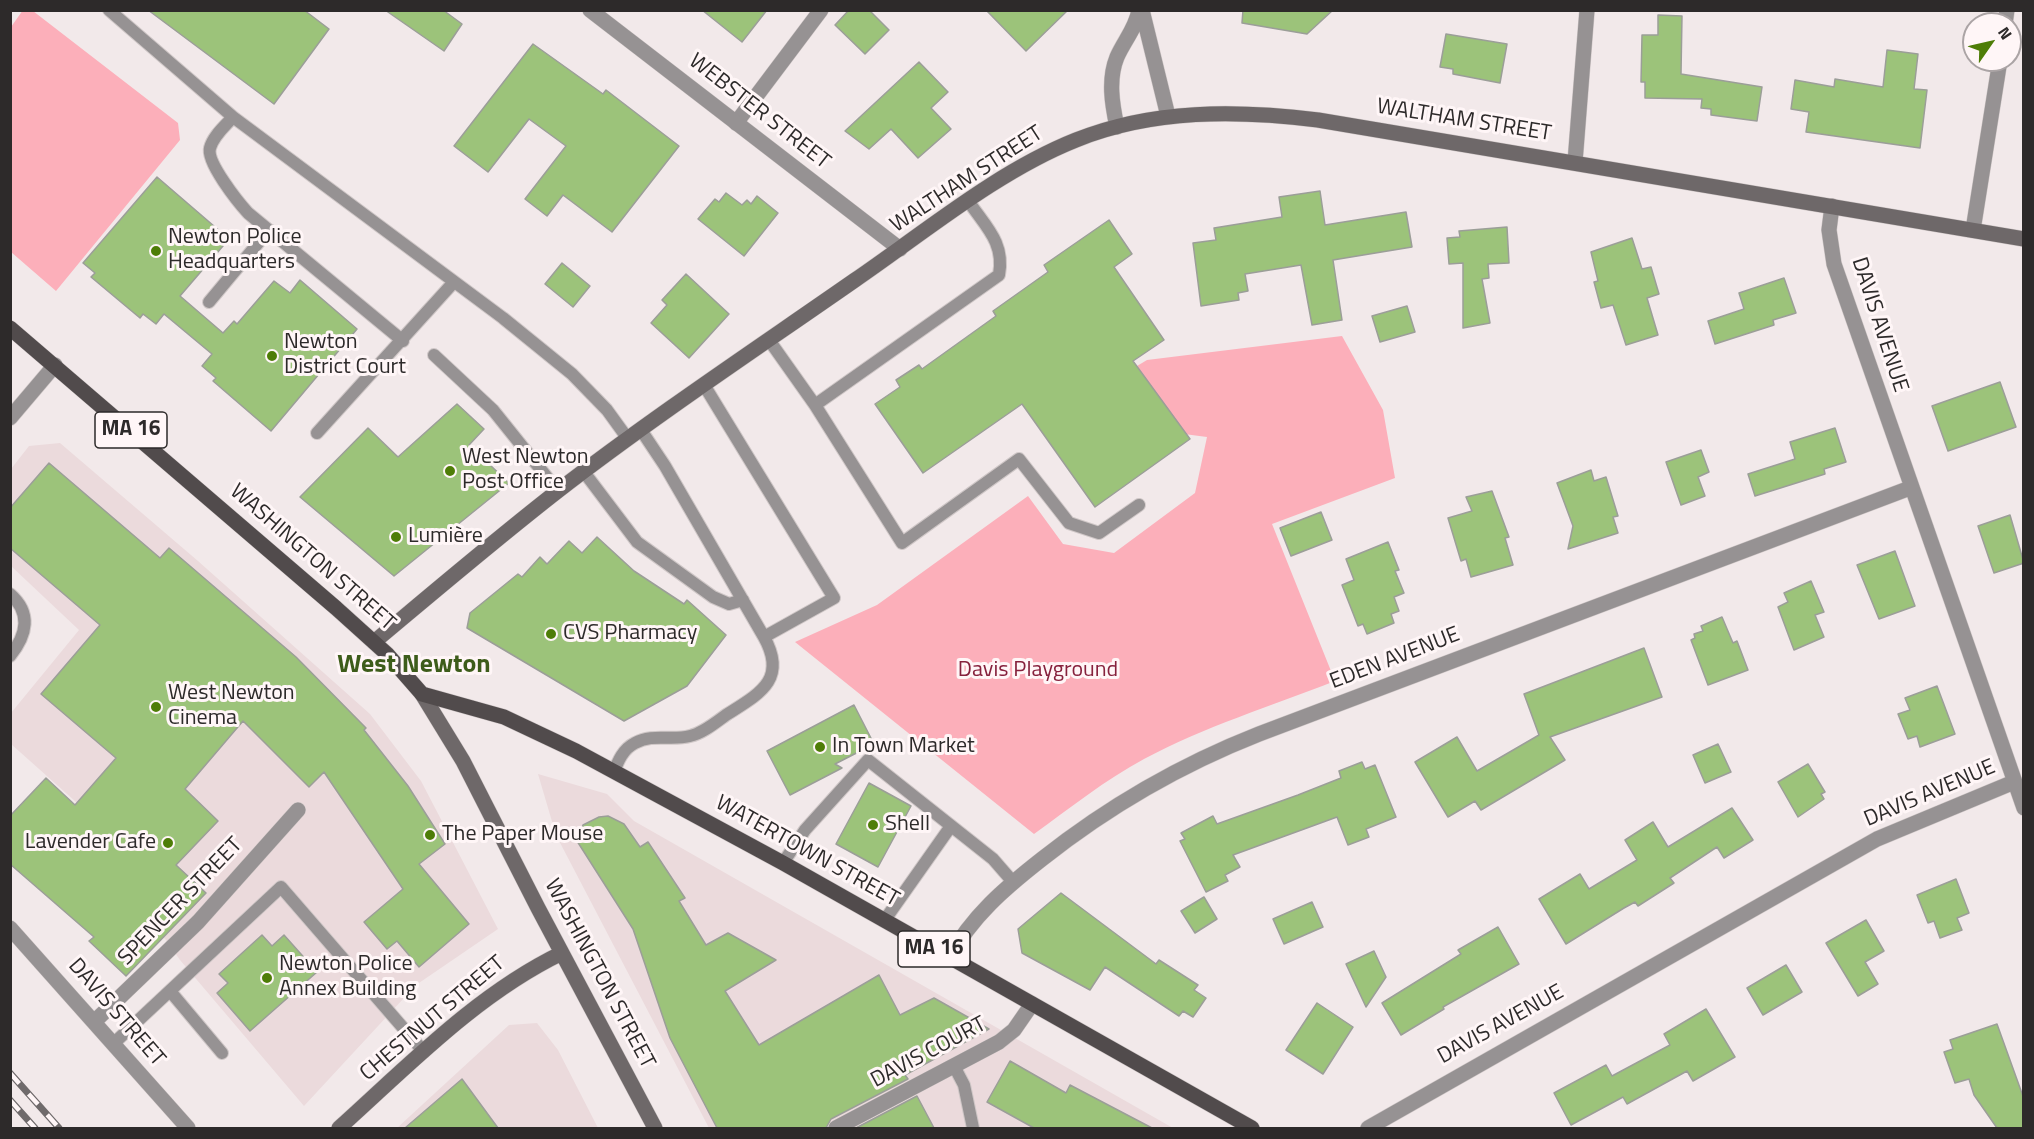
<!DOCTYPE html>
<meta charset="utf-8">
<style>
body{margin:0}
#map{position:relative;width:2034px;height:1139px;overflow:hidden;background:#f2e9ea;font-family:"Titillium Web",sans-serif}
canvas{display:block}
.frame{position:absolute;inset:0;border:12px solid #2d2a2a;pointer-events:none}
.north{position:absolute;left:1962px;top:12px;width:60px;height:60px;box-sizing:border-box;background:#fff6f7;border:2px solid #aba4a5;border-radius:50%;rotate:56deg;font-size:16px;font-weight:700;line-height:24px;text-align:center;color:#2d2a2a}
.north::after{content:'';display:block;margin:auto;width:21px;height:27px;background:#4e7d07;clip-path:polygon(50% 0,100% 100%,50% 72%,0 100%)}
</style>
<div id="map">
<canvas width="2034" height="1139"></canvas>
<div class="frame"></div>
<div class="north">N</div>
</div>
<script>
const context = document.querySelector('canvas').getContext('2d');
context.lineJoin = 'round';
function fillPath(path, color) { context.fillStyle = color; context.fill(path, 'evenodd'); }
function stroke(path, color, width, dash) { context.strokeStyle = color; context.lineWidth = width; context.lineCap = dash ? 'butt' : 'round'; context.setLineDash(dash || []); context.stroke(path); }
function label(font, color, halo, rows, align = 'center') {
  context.font = font + ' "Titillium Web",sans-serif'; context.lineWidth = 6; context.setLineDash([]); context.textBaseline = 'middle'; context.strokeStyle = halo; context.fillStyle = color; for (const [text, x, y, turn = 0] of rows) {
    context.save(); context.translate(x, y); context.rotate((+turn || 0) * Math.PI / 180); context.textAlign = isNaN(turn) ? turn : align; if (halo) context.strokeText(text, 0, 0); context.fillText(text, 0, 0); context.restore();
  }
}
const built = new Path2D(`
 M60,443L198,561L370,714L421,781L498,929L416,985L304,1106L180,960L166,940L98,870L122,843L11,744V713L79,630L11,566V469L29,446Z
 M538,774L607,794L634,821L1173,1128H709L556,835Z
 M537,1023L558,1050L598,1128H397L509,1025Z`);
const green = new Path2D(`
 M23,10L33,11L178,123L180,140L56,291L11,252V27Z
 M1342,336L1383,410L1395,478L1272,524L1335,681C1271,706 1204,727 1144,759C1105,780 1070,808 1034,834L795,642L877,605L1028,496L1063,544L1114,553L1195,493L1207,437L1184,434L1137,366L1147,360Z`);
const building = new Path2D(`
 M148,10H304L329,29L274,104Z
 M385,10H443L462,24L444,51Z
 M702,10H767L742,42Z
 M849,10H869L889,30L865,54L835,25Z
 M986,10H1068L1026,51Z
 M1243,10H1333L1307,34L1242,23Z
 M1658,15L1682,16L1681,74L1762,87L1757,121L1711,115V109L1701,108L1702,99L1645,98V82H1641L1642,35H1658Z
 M1446,34L1507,44L1500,83L1453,74V69L1440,67Z
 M533,44L603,94L606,90L679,146L612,232L563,195L547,216L525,199L566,146L529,119L488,172L454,146Z
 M1887,50L1918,54L1914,89L1927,90L1920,148L1806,132L1809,112L1791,109L1795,80L1834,87L1835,79L1883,87Z
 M919,62L948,92L931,108L951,129L918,158L891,129L869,149L845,131Z
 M157,177L229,239L180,296L223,333L234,321L237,324L274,281L290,293L300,280L357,329L271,431L213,381L216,378L202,366L212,354L164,314L156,324L143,314L140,318L91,277L95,273L83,263Z
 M1320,191L1325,225L1406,212L1412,247L1333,260L1342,320L1312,325L1301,265L1245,274L1248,291L1238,293L1239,300L1201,306L1193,243L1216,240L1214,228L1282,217L1279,197Z
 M726,193L742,205L747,200L751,204L757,196L778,213L744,256L698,219L715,199L719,202Z
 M1109,220L1132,254L1114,267L1164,340L1133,361L1190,439L1095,507L1022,404L923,473L875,404L900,387L896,380L919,365L922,369L996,316L993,311L1048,272L1044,265Z
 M1507,227L1509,263L1488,264L1489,278L1482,279L1490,323L1463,328V263L1449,264L1447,238L1460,237L1459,231Z
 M1632,238L1642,269L1651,267L1659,294L1647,298L1658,335L1626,345L1613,305L1601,308L1594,282L1598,281L1591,252Z
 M562,263L590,286L573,307L545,284Z
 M686,274L729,314L689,358L651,323L667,305L662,300Z
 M1784,278L1796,313L1773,320L1774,325L1715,344L1708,321L1744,309L1739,293Z
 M1407,306L1415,332L1380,342L1372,316Z
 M2000,382L2016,427L1948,451L1932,406Z
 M457,404L484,429L469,445L509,483L394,576L300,497L368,428L398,457Z
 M1835,428L1846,462L1824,469L1825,474L1755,496L1748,474L1795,459L1790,442Z
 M1701,450L1709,472L1698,477L1705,496L1681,505L1666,462Z
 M49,463L160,558L169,548L296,657L366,728L364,730L408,786L445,844L419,864L469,924L419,967L397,941L387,949L364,922L403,889L324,772L309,787L243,721L185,789L218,821L176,865L206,893L126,976L89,941L94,937L10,864V816L46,778L75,805L116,758L41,694L100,625L10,548V508Z
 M1591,470L1594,481L1606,477L1618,516L1613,517L1618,533L1568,549L1573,526L1557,483Z
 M1492,491L1509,537L1505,538L1513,565L1471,577L1466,559L1461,561L1448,518L1472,511L1466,497Z
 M1321,512L1332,540L1291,556L1280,528Z
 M2010,515L2024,563L1994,573L1978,526Z
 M597,537L634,571L684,604L687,600L726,635L687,686L624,721L467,628L470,613L518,574L522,577L540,557L547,564L569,541L582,553Z
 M1388,542L1399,570L1395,571L1404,593L1394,597L1399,611L1391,614L1394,623L1367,634L1363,624L1358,626L1342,585L1354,580L1346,559Z
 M1895,551L1915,606L1879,619L1857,565Z
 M1811,581L1824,612L1815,615L1824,637L1794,650L1778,607L1788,602L1784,593Z
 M1722,617L1733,643L1737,641L1748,670L1708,685L1691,640L1695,638L1694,634L1703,631L1701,626Z
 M1644,648L1662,697L1550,737L1565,760L1481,810L1475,801L1448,817L1415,762L1457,737L1477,771L1539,735L1524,694Z
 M1937,686L1955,734L1920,747L1917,736L1908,739L1898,714L1910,710L1905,698Z
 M854,705L874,744L835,764L842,768L790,795L767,751Z
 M1718,744L1731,772L1705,783L1693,755Z
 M1362,762L1365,769L1375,765L1396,817L1366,829L1369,837L1348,845L1337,817L1233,855L1240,867L1225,875L1228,881L1206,892L1180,841L1185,839L1181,833L1213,816L1217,824L1298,795L1341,778L1339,771Z
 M1808,764L1825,792L1821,794L1824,799L1798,817L1778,782Z
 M869,783L911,806L878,867L836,844Z
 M1732,808L1753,840L1724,858L1717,847L1670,878L1674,883L1638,906L1635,902L1624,908L1566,944L1539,899L1580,874L1589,889L1637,860L1625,840L1653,822L1668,847Z
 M608,816L624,824L640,847L648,842L685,898L679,901L706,945L728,933L776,960L725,991L759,1045L879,975L900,1015L934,998L989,1029L905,1075L908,1079L831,1119L826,1128H717L670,1038L633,929L577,841L583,825L599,817Z
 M1956,879L1969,913L1957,918L1962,930L1940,938L1934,921L1928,923L1917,895Z
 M1061,893L1156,964L1159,960L1198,985L1194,990L1206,998L1193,1017L1183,1011L1179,1016L1105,967L1090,990L1022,953L1018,929Z
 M1204,897L1217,919L1195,933L1181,911Z
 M1312,902L1323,927L1284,944L1273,919Z
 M1866,920L1884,951L1865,962L1878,984L1858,996L1826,943Z
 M1498,927L1519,964L1443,1007L1444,1009L1401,1035L1382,1003L1461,954L1458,950Z
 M262,935L272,946L284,935L317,972L250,1031L217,993L228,983L219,974Z
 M1374,951L1386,977L1366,1007L1346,964Z
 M1786,965L1802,992L1763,1015L1747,988Z
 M1317,1003L1353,1027L1323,1074L1286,1050Z
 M1706,1009L1735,1057L1693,1081L1687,1071L1627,1104L1623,1097L1571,1125L1554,1093L1606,1065L1612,1076L1670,1045L1664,1034Z
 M1997,1024L2024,1099V1128H1997L1974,1095L1969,1079L1955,1083L1944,1052L1953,1049L1950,1040Z
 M1010,1061L1066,1093L1070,1085L1152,1128H1034L987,1102Z
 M462,1079L498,1128H405Z
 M917,1096L934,1128H856Z`);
const service = new Path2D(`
 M109,10L233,117L503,318L572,374L607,410L628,439
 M233,117C225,126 213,136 210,148C206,162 238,202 248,213L403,341
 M209,302L269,230
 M769,340L815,405L999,275C1005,243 986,227 969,202
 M434,355L493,410L558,491
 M704,385L834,598L764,637
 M815,405L902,543L1019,459L1069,523L1099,533L1139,505
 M317,433L453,283
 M584,472L637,542L713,597L729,604L743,600
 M10,594C32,613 27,635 10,656
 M614,772C618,761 623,749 635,743C653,733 671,741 690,736C703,733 715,723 726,715C759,694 788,680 764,637L665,466L641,430
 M783,863L805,830L868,760L993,859L1013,882
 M884,921L951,826
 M170,991L222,1053
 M113,1044L281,887L424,1052
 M954,1066L964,1085L973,1128`);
const minor = new Path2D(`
 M2005,24L2007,10
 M736,123L821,10
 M1575,162L1587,10
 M1832,206L1829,230L1834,264L2024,808
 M1973,230L2000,60
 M10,418L55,365
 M10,928L188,1128
 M949,958C972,916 1005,888 1042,859C1109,806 1180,765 1259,734L1910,488
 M94,1022L198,922L298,810
 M836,1128L999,1042L1014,1030L1032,1004
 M1368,1128L1877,839L2014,782`);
const tertiary = new Path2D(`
 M590,10L900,249
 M1142,10L1168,116
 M1117,127C1112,104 1108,79 1117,57C1124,41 1136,28 1139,10`);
const secondary = new Path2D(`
 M374,642C435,591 496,539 559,490C655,416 756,349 855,280C925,232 998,171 1076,140C1153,109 1237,110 1318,120L2024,239
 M422,694L463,761L538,908L655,1128
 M339,1128C408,1066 477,994 562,953`);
const primary = new Path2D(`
 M10,328L336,608L387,654L422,694L504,717L576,751L783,863L1252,1128`);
const rail = new Path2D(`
 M10,1073L59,1128
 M10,1100L35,1128`);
const markers = [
 [156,251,6,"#4e7d07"],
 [272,356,6,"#4e7d07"],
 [450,471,6,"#4e7d07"],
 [396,537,6,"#4e7d07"],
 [551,634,6,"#4e7d07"],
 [156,707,6,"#4e7d07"],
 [820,747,6,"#4e7d07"],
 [873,825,6,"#4e7d07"],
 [430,835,6,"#4e7d07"],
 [168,843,6,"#4e7d07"],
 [267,978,6,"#4e7d07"]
];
const shields = [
 [131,430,72],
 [934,949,72]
];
const shieldNames = [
 ["MA 16",131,430],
 ["MA 16",934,949]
];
const streetNames = [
 ["WEBSTER STREET",759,112,38],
 ["WALTHAM STREET",1464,121,9],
 ["WALTHAM STREET",967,180,-33],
 ["DAVIS AVENUE",1879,325,72],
 ["WASHINGTON STREET",312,558,41],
 ["EDEN AVENUE",1395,659,-21],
 ["DAVIS AVENUE",1930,794,-23],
 ["WATERTOWN STREET",807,852,29],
 ["SPENCER STREET",181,902,-46],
 ["WASHINGTON STREET",599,974,62],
 ["DAVIS STREET",116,1013,49],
 ["CHESTNUT STREET",433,1019,-40],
 ["DAVIS AVENUE",1501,1025,-29],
 ["DAVIS COURT",929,1053,-28]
];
const poiNames = [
 ["Newton Police",168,238],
 ["Headquarters",168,263],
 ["Newton",284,343],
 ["District Court",284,368],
 ["West Newton",462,458],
 ["Post Office",462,483],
 ["Lumière",408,537],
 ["CVS Pharmacy",563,634],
 ["West Newton",168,694],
 ["Cinema",168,719],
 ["In Town Market",832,747],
 ["Shell",885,825],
 ["The Paper Mouse",442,835],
 ["Lavender Cafe",156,843,"right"],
 ["Newton Police",279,965],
 ["Annex Building",279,990]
];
const parkNames = [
 ["Davis Playground",1038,671]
];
const quarterNames = [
 ["West Newton",414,666]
];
fillPath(built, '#ebdadc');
fillPath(green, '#fcafba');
fillPath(building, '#9cc37a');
stroke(building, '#9b9e98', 1.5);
stroke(service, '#cfc7c7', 14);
stroke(minor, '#cfc7c7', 16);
stroke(tertiary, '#cfc7c7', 16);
stroke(secondary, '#cfc7c7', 16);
stroke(primary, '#cfc7c7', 16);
stroke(service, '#969293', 12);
stroke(minor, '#969293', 15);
stroke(tertiary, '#969293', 15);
stroke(secondary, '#6e6869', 15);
stroke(primary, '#514b4c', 15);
stroke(rail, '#6f6a6b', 7);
stroke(rail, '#fff6f7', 4.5, [14]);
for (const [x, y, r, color] of markers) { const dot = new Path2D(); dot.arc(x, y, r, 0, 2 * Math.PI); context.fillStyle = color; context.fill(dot); stroke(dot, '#fff6f7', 2); }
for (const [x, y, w] of shields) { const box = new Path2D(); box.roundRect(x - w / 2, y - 18, w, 36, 4.5); context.fillStyle = '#fff6f7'; context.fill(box); stroke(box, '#2d2a2a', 1.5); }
label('bold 21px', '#2d2a2a', null, shieldNames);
label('22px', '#2d2a2a', '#fff6f7', streetNames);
label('22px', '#2d2a2a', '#fff6f7', poiNames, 'left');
label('22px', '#86213d', '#fff6f7', parkNames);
label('bold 26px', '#3d5c1a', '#fff6f7', quarterNames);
</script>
